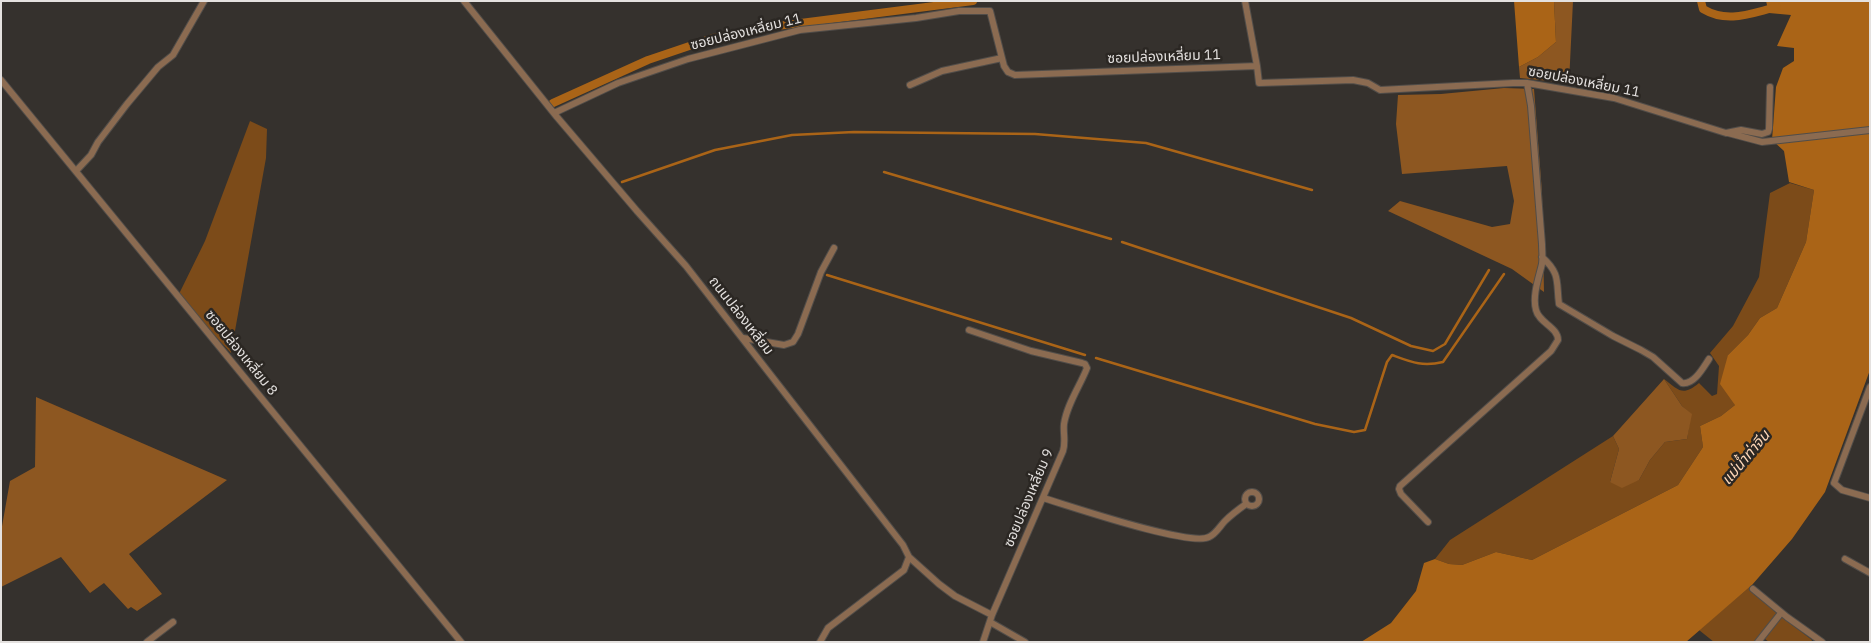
<!DOCTYPE html>
<meta charset="utf-8">
<style>
body{margin:0}
#map{position:relative;width:1871px;height:643px;overflow:hidden;background:#35312d;font-family:"IBM Plex Sans",sans-serif}
canvas{display:block}
.frame{position:absolute;inset:0;border:2px solid #e4e1df;pointer-events:none}
</style>
<div id="map">
<canvas width="1871" height="643"></canvas>
<div class="frame"></div>
</div>
<script>
const context = document.querySelector('canvas').getContext('2d');
context.lineJoin = 'round';
function fillPath(path, color) { context.fillStyle = color; context.fill(path, 'evenodd'); }
function stroke(path, color, width, dash) { context.strokeStyle = color; context.lineWidth = width; context.lineCap = dash ? 'butt' : 'round'; context.setLineDash(dash || []); context.stroke(path); }
function label(font, color, halo, rows, align = 'center') {
  context.font = font + ' "IBM Plex Sans","Noto Sans Thai",sans-serif'; context.lineWidth = 5; context.setLineDash([]); context.textBaseline = 'middle'; context.strokeStyle = halo; context.fillStyle = color; for (const [text, x, y, turn = 0] of rows) {
    context.save(); context.translate(x, y); context.rotate((+turn || 0) * Math.PI / 180); context.textAlign = isNaN(turn) ? turn : align; if (halo) context.strokeText(text, 0, 0); context.fillText(text, 0, 0); context.restore();
  }
}
const green = new Path2D(`
 M250,121L267,129L266,158L231,353L178,296L205,241Z
 M1790,183L1814,190L1806,242L1777,308L1760,318L1748,335L1728,355L1735,405L1721,416L1700,426L1703,447L1678,485L1532,560L1496,552L1462,565L1449,564L1435,559L1450,540L1613,436L1619,449L1610,482L1639,480L1650,460L1665,442L1687,439L1691,414L1682,406L1664,379C1679,390 1682,397 1699,383L1712,396L1717,394L1719,366L1710,353L1733,326L1759,277L1770,193Z
 M1752,585L1775,604L1774,611L1812,640L1811,642H1769L1761,636L1757,642H1714L1699,630Z`);
const forest = new Path2D(`
 M1554,1H1573L1569,83L1520,78L1519,67L1538,57L1556,42Z
 M1504,88L1534,89L1542,192L1544,292L1512,269L1388,211L1400,201L1492,227L1510,224L1514,201L1507,166L1402,174L1396,124L1398,95L1441,94Z
 M1664,379L1682,406L1692,414L1687,439L1665,442L1650,460L1639,480L1622,488L1610,482L1619,449L1613,436Z
 M36,397L227,480L129,554L162,594L137,611L131,607L128,609L104,583L90,593L61,557L1,587V532L10,481L35,467Z`);
const water = new Path2D(`
 M1514,1H1554L1556,42L1538,57L1519,67Z
 M1766,1H1870V370L1825,492L1792,539L1752,585L1686,642H1361L1391,623L1416,591L1424,563L1435,559L1449,564L1462,565L1496,552L1532,560L1678,485L1703,447L1700,426L1721,416L1735,405L1720,384L1728,355L1748,335L1760,318L1777,308L1806,242L1814,190L1789,182L1784,151L1772,140L1776,87L1783,68L1794,61V48L1777,46L1791,15L1769,13Z`);
const stream = new Path2D(`
 M884,172L1111,239
 M622,182L715,150L792,135L854,132L1035,134L1146,143L1312,190
 M1122,242L1351,318L1411,346L1433,351L1445,344L1489,270
 M827,275L1085,355
 M1096,358L1315,424L1354,432L1365,430L1387,362L1392,355C1411,362 1422,367 1443,362L1504,274`);
const canal = new Path2D(`
 M1701,1L1703,9C1728,24 1751,13 1777,7
 M553,103L648,60L713,38L777,26L973,1`);
const minor = new Path2D(`
 M464,1L557,117L637,211L686,266L903,545L909,557L904,570L828,628L820,642
 M1245,1L1257,66
 M1,80L461,642
 M910,85L942,71L1002,58
 M554,113L618,83L688,59L800,30L916,18L959,11H990L1004,66L1008,72L1015,75L1257,66L1259,83L1353,80L1368,83L1380,90L1513,83H1527L1614,98L1726,133L1741,130L1762,134L1768,132L1769,129L1770,87
 M1728,133L1762,142L1870,130
 M76,171L91,155L98,142L127,104L158,67L173,55L204,1
 M1542,257C1561,274 1556,282 1559,304L1613,336L1641,350L1653,357L1682,383C1694,385 1703,368 1709,359
 M969,330L1031,351L1082,363L1085,364L1087,368C1080,386 1067,404 1064,424C1063,433 1066,442 1063,451L992,615L983,642
 M743,338L784,345L793,342L798,334L821,272L834,248
 M1870,387L1834,483L1842,490L1870,498
 M1245 499a7 7 0 1 1 14 0a7 7 0 1 1-14 0Z
 M1043,498C1070,506 1190,547 1209,537C1216,534 1220,526 1225,521C1232,514 1239,509 1246,504
 M1428,522L1401,494L1399,489L1400,486L1551,351L1558,340C1558,327 1539,323 1536,310C1532,296 1539,277 1542,264C1543,257 1542,250 1542,244L1531,106L1527,83
 M909,557L939,584L955,596L992,615
 M1845,559L1870,573
 M1753,589L1787,617L1822,642
 M990,622L1025,642
 M147,642L173,622
 M1758,642L1781,613`);
const streetNames = [
 ["ซอยปล่องเหลี่ยม 11",746,32,-14],
 ["ซอยปล่องเหลี่ยม 11",1164,57,-2],
 ["ซอยปล่องเหลี่ยม 11",1584,82,11],
 ["ถนนปล่องเหลี่ยม",741,316,52],
 ["ซอยปล่องเหลี่ยม 8",241,353,51],
 ["ซอยปล่องเหลี่ยม 9",1029,498,-67]
];
const waterNames = [
 ["แม่น้ำท่าจีน",1746,458,-50]
];
fillPath(green, '#7c4b19');
fillPath(forest, '#8d5721');
fillPath(water, '#aa6417');
stroke(stream, '#aa6417', 2.5);
stroke(canal, '#aa6417', 8);
stroke(minor, '#514d49', 8);
stroke(minor, '#8b6b51', 6);
label('14px', '#e4e1df', '#2b2723', streetNames);
label('italic 15px', '#ffd8b8', '#2b2723', waterNames);
</script>
